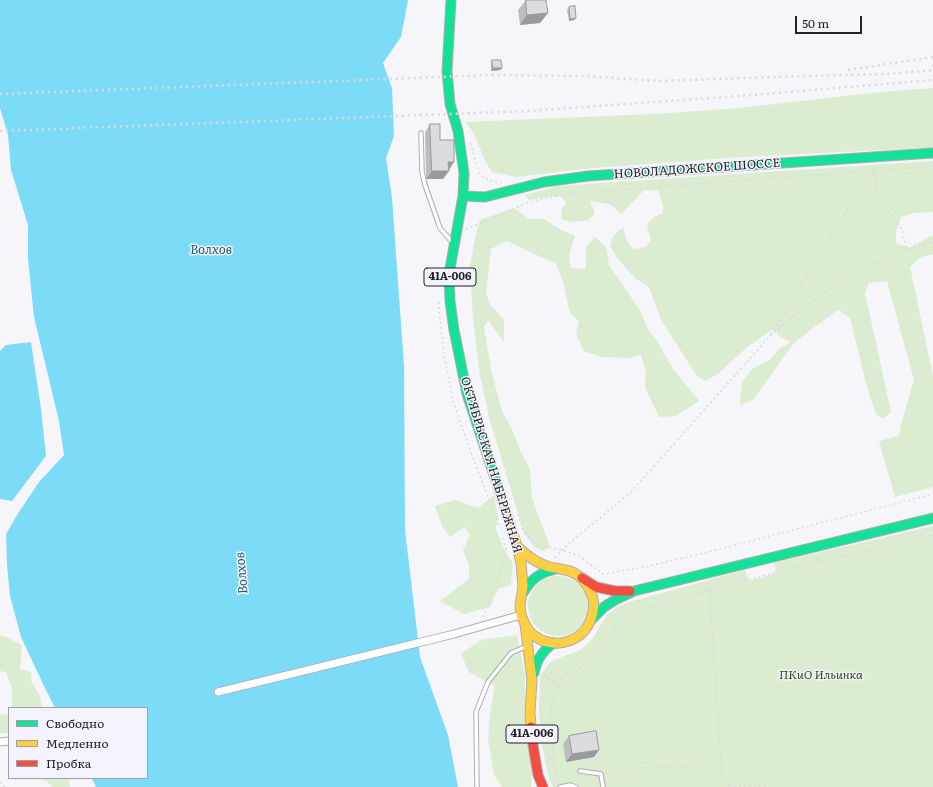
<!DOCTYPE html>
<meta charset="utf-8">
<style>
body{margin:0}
#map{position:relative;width:933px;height:787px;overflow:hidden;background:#f5f5fa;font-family:Literata,serif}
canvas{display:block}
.legend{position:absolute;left:8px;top:707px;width:140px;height:72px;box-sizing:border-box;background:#f3f2fd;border:1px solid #a09fa7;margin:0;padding:5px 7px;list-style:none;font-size:12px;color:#232327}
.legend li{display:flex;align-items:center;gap:8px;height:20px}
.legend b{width:20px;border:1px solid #a09fa7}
.scale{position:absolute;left:795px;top:16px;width:67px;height:18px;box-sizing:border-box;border:2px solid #232327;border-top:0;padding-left:5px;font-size:12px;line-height:14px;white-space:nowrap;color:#232327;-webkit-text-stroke:3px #f3f2fd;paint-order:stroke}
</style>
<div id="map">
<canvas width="933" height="787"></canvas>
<ul class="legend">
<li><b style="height:5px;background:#16e098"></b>Свободно</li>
<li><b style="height:5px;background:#ffcf43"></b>Медленно</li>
<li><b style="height:5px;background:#f24e42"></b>Пробка</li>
</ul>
<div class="scale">50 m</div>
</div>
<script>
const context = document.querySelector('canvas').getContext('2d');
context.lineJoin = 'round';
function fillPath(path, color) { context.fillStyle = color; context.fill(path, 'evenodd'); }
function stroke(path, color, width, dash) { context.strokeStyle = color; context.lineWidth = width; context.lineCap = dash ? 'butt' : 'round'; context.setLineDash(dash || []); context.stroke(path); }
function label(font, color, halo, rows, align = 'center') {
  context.font = font + ' Literata,serif'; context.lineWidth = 3; context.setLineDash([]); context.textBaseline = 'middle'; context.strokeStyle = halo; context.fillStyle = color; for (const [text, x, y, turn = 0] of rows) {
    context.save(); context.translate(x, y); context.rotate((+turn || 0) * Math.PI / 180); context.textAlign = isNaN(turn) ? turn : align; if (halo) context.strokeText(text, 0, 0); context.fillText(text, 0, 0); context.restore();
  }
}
const green = new Path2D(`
 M933,88V148H924L724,158L703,160L593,168L516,177L492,172L485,161L475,136L466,122L654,114L740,108L881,92Z
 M933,161V212L913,213L901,217L896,231V243L909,248L933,235V254L921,257L910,267L933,376V487L895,497L879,441L899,436L901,424L914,380L887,281L869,283L865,293L891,412L883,419L876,414L867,387L850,318L838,310L813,328L793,344L753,400L740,405L742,382L752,369L770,360L779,349L791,342L779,336L773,329L746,348L719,373L706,381L697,376L661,320L649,287L636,279L618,259L610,246L614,235L623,227L626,239L633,249L646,247L651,240L647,224L654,217L663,213V204L658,191L644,190L621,214L610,204L590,201L595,214L588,220L571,222L562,219L561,211L566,203L561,196L547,197L529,200L525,195L558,186Z
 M514,208L529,219H544L561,230L575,236L569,255L571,268L586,269V247L595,237L606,247L609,265L641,312L648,330L656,339L673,369L699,401L676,416L659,417L645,387L646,372L641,355L629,358L602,357L584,351L576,334L579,321L570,313L563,282L556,264L507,241L491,249L486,293L489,303L504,320V342L488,320L484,327L492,374L502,411L512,429L520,450L530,470L532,498L550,547L544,551L534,547L524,533L490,421L480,376L473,319L470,266L476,233L480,220Z
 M494,495L498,517L496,529L505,551L513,564L511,585L498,589L490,607L464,614L440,601L469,579V565L463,550L470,535L464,527L450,537L442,526L435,506L455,500L478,508Z
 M933,526V787H553L548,774L542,746L539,713L540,676L550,662L564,656L579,651L592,640L600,626L607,615L617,607L629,602L745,570L749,581L776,573L774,563Z
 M528 606a30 30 0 1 1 60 0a30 30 0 1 1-60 0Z
 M517,635L525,676V726L532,771L531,787H502L494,775L488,739L490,714L495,686L469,672L461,654L481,640Z
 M0,636H4L22,645L20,669L31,672L32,683L40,696L42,707L40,708H12V688L6,672L0,671Z
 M9,713V733H0V714L6,715Z
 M35,778H70L69,783L70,787H53L46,781Z`);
const water = new Path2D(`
 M0,0H408L401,37L383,63L392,88L394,136L386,158L392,198L404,366L405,530L420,657L448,735L458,787H96L92,778H147V708H55L43,684L21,637L10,596L7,565L6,534L17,515L39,482L64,455L59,421L34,317L28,259V225L11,170L8,135L0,108Z
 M31,342L41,409L46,456L12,501L0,499V351L6,345Z`);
const path = new Path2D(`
 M471,143L475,160L480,175L491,181L501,183
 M875,170L877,198L890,213L901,228L907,249
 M466,229L491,219L527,203L564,194L933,166
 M439,302V309L444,354L453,401L469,447L500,528
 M771,334L844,214L875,170
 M518,514L524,533L538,545L562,550L579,556L603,574L645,567L716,550L933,494
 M503,538L506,549V548
 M555,558L567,545L631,492L770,336L818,296L866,267L907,250L933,241
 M709,582L722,775
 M483,617L502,566L506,549
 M546,670L562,679
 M544,675L559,684
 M606,773L644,768L702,765L722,775L732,787
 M557,781L555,774L552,742L551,705L562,679L567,675L577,670L600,653L608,642L619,621L630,614L645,608L777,572L933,535
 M0,782L5,787
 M734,787L756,784L768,787`);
const lane = new Path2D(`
 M421,133L422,172L425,185L438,222L440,228L452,242
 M580,771L601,774L603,787
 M477,787L476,712L488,682L511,653L527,646
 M560,787L570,785L576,787`);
const street = new Path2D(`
 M218,692L454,634L521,615
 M0,742L9,741`);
const fast = new Path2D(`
 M451,0L447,71L450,104L458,131L464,173L463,196L449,274L450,301L454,330L467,394L502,499
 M463,196L485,197L544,182L588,176L933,153
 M523,593C532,578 539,573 556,569
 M592,619L604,607L615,600L634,591L933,518
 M534,673C537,659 542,652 553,643`);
const slow = new Path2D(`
 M502,499L517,546L521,563L523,586L520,605L521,615L525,624L532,680L530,713L531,727
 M517,546C525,554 533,561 544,565C551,568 558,568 565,570C577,572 585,580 590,591C593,597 595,604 593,611C589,641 554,653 532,634C529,632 527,627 525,624`);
const jam = new Path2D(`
 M582,578L596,587L615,591H630
 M531,727L533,745L538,775L543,787`);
const rail = new Path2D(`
 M848,70L933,57
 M0,94L491,75L584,76L658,81L804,76L888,74L933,70
 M0,131L528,111L739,96L933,80`);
const wall = new Path2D(`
 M526,0L548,13L540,23L520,25L518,10Z
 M569,7L576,18L574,20L569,21L567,10Z
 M492,60L502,68L500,70L491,71V63Z
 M430,124L440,140L449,170L443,179H426L425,132Z
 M569,736L594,757L566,762L563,744Z`);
const shadedWall = new Path2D(`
 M548,13L540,23L520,25L527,15Z
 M576,18L574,20L569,21L570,19Z
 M493,68H502L500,70L491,71Z
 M448,162H454L449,170H443Z
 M432,171H449L443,179H426Z
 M599,750L594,757L566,762L572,754Z`);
const building = new Path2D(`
 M526,0H546L548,13L527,15Z
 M575,6L576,18L570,19L569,7Z
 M492,60H501L502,68H493Z
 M430,124H440V140H454V162H448L449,171H432Z
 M596,731L599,750L572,754L569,736Z`);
const shields = [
 [450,277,52],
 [532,734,52]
];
const shieldNames = [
 ["41А-006",450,277],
 ["41А-006",532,734]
];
const streetNames = [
 ["НОВОЛАДОЖСКОЕ ШОССЕ",697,169,-4],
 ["ОКТЯБРЬСКАЯ НАБЕРЕЖНАЯ",491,465,73]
];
const parkNames = [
 ["ПКиО Ильинка",821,675]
];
const waterNames = [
 ["Волхов",211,250],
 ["Волхов",242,573,-95]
];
fillPath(green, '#dbecd0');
fillPath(water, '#7cdcf7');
stroke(lane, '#adadb1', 5.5);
stroke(street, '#adadb1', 9);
stroke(fast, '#adadb1', 11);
stroke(slow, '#adadb1', 11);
stroke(jam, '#adadb1', 11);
stroke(path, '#d9d9db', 1.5, [2, 3]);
stroke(lane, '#fefefe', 3.5);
stroke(street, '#fefefe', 7);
stroke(fast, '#16e098', 9);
stroke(slow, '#ffcf43', 9);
stroke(jam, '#f24e42', 9);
stroke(rail, '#dadadb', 2.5, [2, 4]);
fillPath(wall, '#bdbdc1');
fillPath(shadedWall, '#9a9a9d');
fillPath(building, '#dcdce0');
stroke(building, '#9a9a9d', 1);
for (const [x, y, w] of shields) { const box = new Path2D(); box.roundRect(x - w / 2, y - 9, w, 18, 3); context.fillStyle = '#f3f2fd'; context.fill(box); stroke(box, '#232327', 1); }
label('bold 11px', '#232327', null, shieldNames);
label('12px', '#232327', '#f3f2fd', streetNames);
label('italic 12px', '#2c4a0d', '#f3f2fd', parkNames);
label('italic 13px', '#255c6b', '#f3f2fd', waterNames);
</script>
